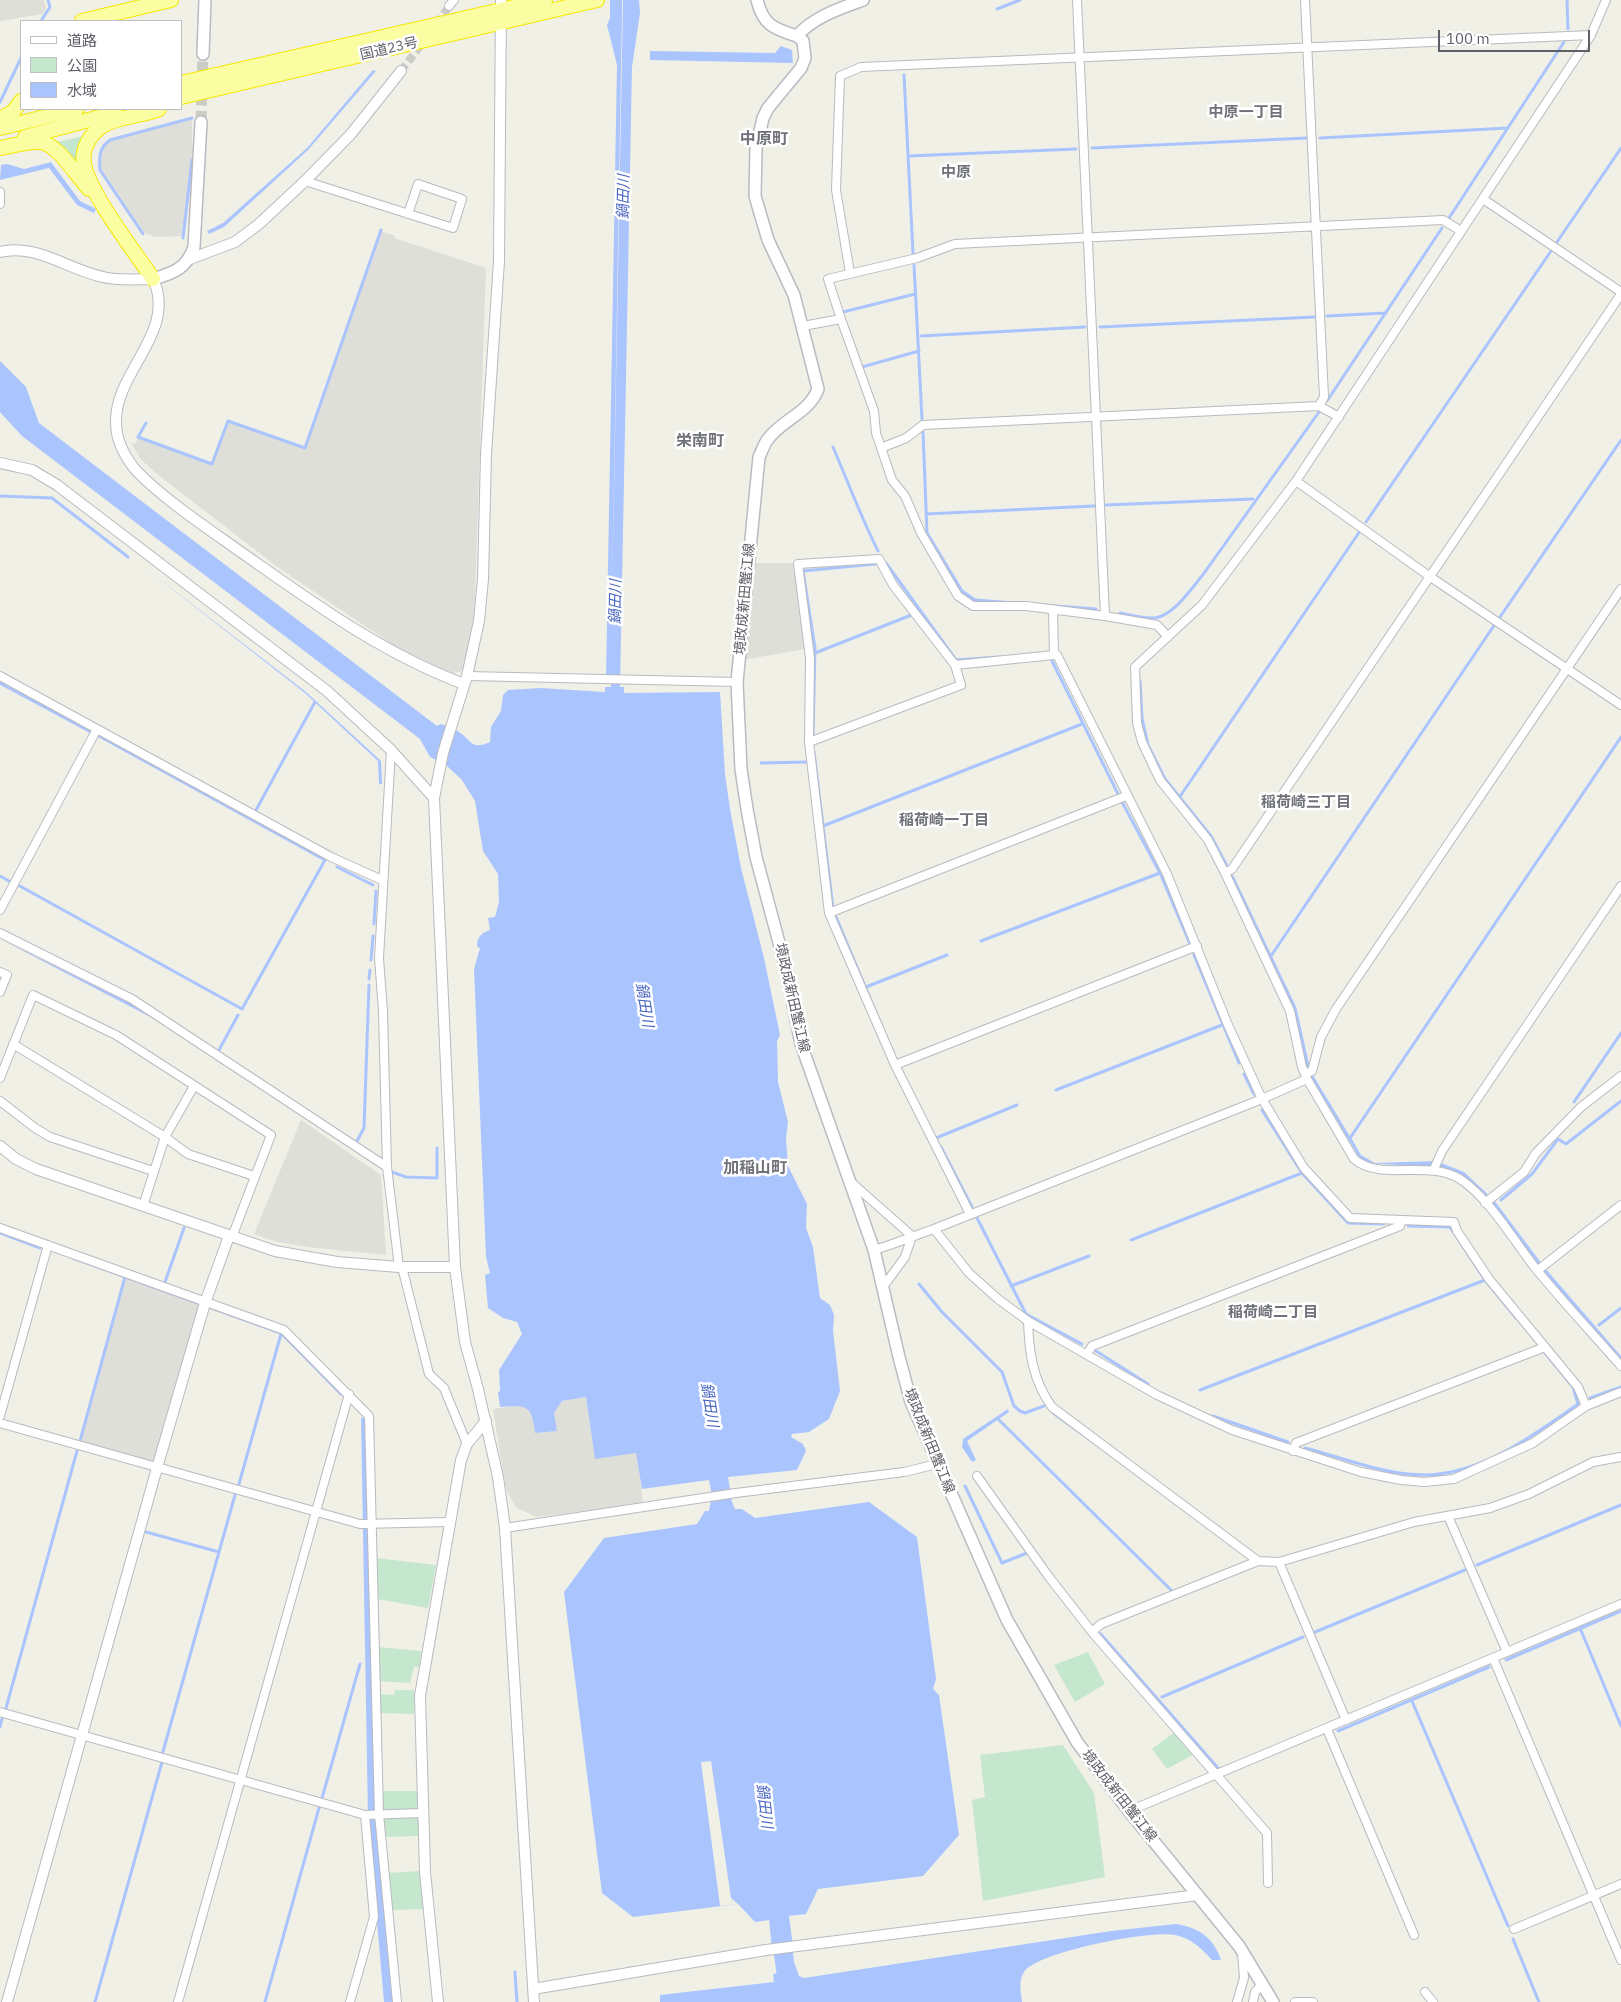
<!DOCTYPE html>
<meta charset="utf-8">
<style>
body{margin:0}
#map{position:relative;width:1621px;height:2002px;overflow:hidden;background:#f0f0e7;font-family:"IBM Plex Sans","Noto Sans JP",sans-serif}
canvas{display:block}
.legend{position:absolute;left:20px;top:20px;width:162px;height:90px;box-sizing:border-box;background:#fff;border:1px solid #bfbfc2;margin:0;padding:6px 9px;list-style:none;font-size:15px;color:#5f6067}
.legend li{display:flex;align-items:center;gap:10px;height:25px}
.legend b{width:25px;border:1px solid #bfbfc2}
.scale{position:absolute;left:1438px;top:30px;width:152px;height:22px;box-sizing:border-box;border:2px solid #5f6067;border-top:0;padding-left:6px;font-size:15px;line-height:18px;white-space:nowrap;color:#5f6067;-webkit-text-stroke:4px #fff;paint-order:stroke}
</style>
<div id="map">
<canvas width="1621" height="2002"></canvas>
<ul class="legend">
<li><b style="height:6px;background:#fff"></b>道路</li>
<li><b style="height:14px;background:#c5e7cd"></b>公園</li>
<li><b style="height:14px;background:#aac4fe"></b>水域</li>
</ul>
<div class="scale">100 m</div>
</div>
<script>
const context = document.querySelector('canvas').getContext('2d');
context.lineJoin = 'round';
function fillPath(path, color) { context.fillStyle = color; context.fill(path, 'evenodd'); }
function stroke(path, color, width, dash) { context.strokeStyle = color; context.lineWidth = width; context.lineCap = dash ? 'butt' : 'round'; context.setLineDash(dash || []); context.stroke(path); }
function label(font, color, halo, rows, align = 'center') {
  context.font = font + ' "IBM Plex Sans","Noto Sans JP",sans-serif'; context.lineWidth = 5; context.setLineDash([]); context.textBaseline = 'middle'; context.strokeStyle = halo; context.fillStyle = color; for (const [text, x, y, turn = 0] of rows) {
    context.save(); context.translate(x, y); context.rotate((+turn || 0) * Math.PI / 180); context.textAlign = isNaN(turn) ? turn : align; if (halo) context.strokeText(text, 0, 0); context.fillText(text, 0, 0); context.restore();
  }
}
const industrial = new Path2D(`
 M0,0H44L46,9L43,14L0,21Z
 M192,118V160L184,236L155,237L143,232L100,170L99,160L103,145L110,140Z
 M381,231L395,236L394,238L486,268L474,624L464,667L460,672L452,673L437,667L396,647L276,566L152,470L140,458L131,443L135,444L138,437L212,464L228,421L305,448Z
 M751,563H795L806,649L742,660Z
 M301,1120L381,1175L386,1255L307,1247L277,1242L254,1234Z
 M125,1277L199,1304L154,1463L79,1443Z
 M586,1397L595,1458L637,1453L643,1503L537,1517L517,1508L506,1490L493,1409L521,1405L533,1414L535,1433L556,1431L554,1413L562,1401Z`);
const green = new Path2D(`
 M88,135L82,174L53,143Z
 M376,1558L436,1565L428,1608L377,1599Z
 M379,1647L421,1651L419,1667H414L410,1683L379,1681Z
 M1088,1652L1105,1684L1075,1702L1054,1665Z
 M395,1690H414V1714L379,1713V1694L394,1695Z
 M1176,1731L1196,1753L1167,1769L1152,1749Z
 M1063,1745L1094,1793L1105,1877L983,1901L972,1800L985,1797L980,1755Z
 M381,1791H417V1807L414,1810L381,1811Z
 M414,1816L418,1818V1836L383,1837L381,1817Z
 M420,1871L423,1909L391,1910L387,1873Z`);
const water = new Path2D(`
 M610,0H622V12L611,657L623,0H639L640,13L632,67L620,687H624V693L720,692L725,774L730,809L741,868L764,958L780,1035L777,1041L778,1082L788,1122L786,1138L788,1166L807,1204L806,1228L813,1247L820,1298L830,1305L834,1315L833,1331L840,1391L829,1419L809,1432L792,1434L791,1437L803,1444L806,1451L797,1470L728,1477L732,1502L735,1509H742L755,1518L869,1502L917,1537L936,1679L933,1689L939,1695L959,1835L923,1876L818,1889L806,1914L789,1916L793,1946L772,1948L769,1920L755,1922L738,1904L633,1917L602,1893L564,1592L604,1538L697,1524L705,1511H709L712,1495L709,1480L642,1489L636,1453L595,1459L586,1397L562,1401L554,1413L557,1431L535,1433C532,1405 527,1405 500,1407L498,1392L500,1391L499,1370L522,1334L517,1322L503,1318L488,1308L485,1275L490,1273L486,1257L474,969L480,948L477,947C477,937 481,933 490,930L488,918L495,917L499,902L498,874L483,851L475,801L462,780L446,765L430,757L420,739L22,436L0,412V361L26,387L39,423L437,726L441,724C447,726 454,728 459,732C473,742 471,750 490,742L491,727L501,711L503,695L508,690L540,688L605,692V687H611V673L610,677H606L617,65L607,25L610,18Z
 M781,46L792,50L793,63L650,60V51L775,53Z
 M373,70L376,71L308,150L224,227L209,234L207,231L223,223L307,148Z
 M51,162L80,201L96,209L94,213L77,205L49,168L0,180L1,165L7,164L24,169Z
 M144,567L306,692L381,761L382,784H379L378,761L305,693Z
 M0,939L128,1002L161,1021L355,1151L160,1022Z
 M1350,1136L1361,1155L1375,1163L1436,1161L1464,1172L1494,1200L1545,1268L1621,1356V1362L1461,1177L1445,1168L1366,1163L1359,1158L1348,1138Z
 M1008,1409L1009,1412L967,1441L976,1460L972,1462L962,1447L963,1439Z
 M361,1418H365L375,1818L393,2002H384L368,1819Z
 M1101,1632L1220,1768L1217,1769L1098,1634Z
 M1176,1924C1199,1928 1213,1937 1221,1960H1212C1201,1948 1191,1938 1175,1935C1150,1930 1037,1952 1024,1972C1018,1982 1021,1991 1022,2002H660V1995L774,1982L773,1974L779,1973L778,1964L794,1962L799,1976L804,1978L1111,1931Z`);
const pier = new Path2D(`
 M711,1761L731,1898L738,1904L720,1906L701,1762Z`);
const stream = new Path2D(`
 M1567,0L1568,29
 M997,9L1020,0
 M41,21L50,7L48,0
 M904,75L913,253
 M0,102L21,58
 M1320,138L1508,128
 M1092,148L1307,138
 M908,156L1076,149
 M1449,218L1564,42
 M143,234L100,170C99,157 99,148 110,140L192,118
 M183,238L192,160
 M1557,242L1621,148
 M914,265L922,419
 M843,312L915,294
 M1327,316L1386,313
 M1100,327L1315,317
 M921,336L1085,327
 M862,367L919,351
 M1327,401L1442,228
 M146,423L138,437L212,464L228,421L305,448L381,230
 M923,432L927,533L962,591L975,600L1096,609
 M833,447C848,482 861,517 878,551
 M0,496L52,498L128,557
 M1106,505L1253,499
 M926,514L1094,506
 M1366,522L1551,251
 M886,563L956,660L999,657
 M1120,613C1131,615 1144,619 1155,618C1174,615 1191,589 1202,576L1319,412
 M1500,617L1621,440
 M815,653L914,614
 M1052,661L1118,794
 M1140,681L1142,718L1148,745L1165,779L1211,836L1227,866
 M0,683L91,732
 M813,735L815,648L803,571L875,564
 M814,752L833,908
 M761,763L807,762
 M1179,798L1360,531
 M1122,802L1160,873L1190,944
 M256,810L315,702
 M823,826L1082,724
 M337,867L373,885
 M0,876L9,881
 M1232,876L1295,1008L1308,1066L1313,1078L1351,1141
 M18,885L242,1009L325,860L99,736
 M836,917L882,1027
 M374,924L376,891
 M981,941L1160,873
 M1194,955L1239,1063
 M1271,956L1495,624
 M371,960L373,936
 M369,979L370,970
 M866,987L947,955
 M219,1050L238,1015
 M1244,1074L1254,1094
 M1056,1090L1222,1025
 M1574,1102L1621,1033
 M1262,1110L1302,1173L1348,1223L1384,1224
 M936,1138L1017,1105
 M1350,1138L1621,737
 M357,1141L364,1128L369,985
 M941,1147L972,1207
 M392,1172L406,1177L437,1178V1148
 M1501,1200L1532,1174L1558,1139L1566,1144L1621,1101
 M976,1216L1026,1314L1082,1344
 M1408,1226L1450,1227L1485,1280L1516,1318
 M0,1233L40,1248
 M1131,1240L1302,1173
 M73,1258L281,1333L341,1394
 M165,1282L184,1228
 M919,1284L942,1312L1002,1372L1014,1406L1020,1411L1025,1413L1044,1406
 M1011,1286L1089,1256
 M1599,1325L1621,1308
 M1096,1351L1148,1384
 M1200,1390L1485,1280
 M1590,1398L1621,1387
 M1053,1413L1099,1446
 M1213,1416L1288,1442
 M997,1418L1171,1590
 M80,1441L125,1277
 M1305,1448C1344,1458 1387,1476 1428,1475C1483,1473 1534,1435 1578,1404L1573,1387L1545,1353
 M239,1484L281,1334
 M965,1486L1002,1563L1027,1553
 M146,1532L219,1552
 M1477,1565L1621,1505
 M1580,1628L1621,1726
 M1315,1632L1465,1570
 M1506,1660L1621,1611
 M1162,1697L1303,1637
 M1412,1701L1508,1926
 M6,1708L77,1451
 M0,1727L2,1719
 M1338,1731L1489,1667
 M162,1755L235,1495
 M322,1798L360,1664
 M1513,1939L1539,2002
 M515,1972L517,2002
 M95,2002L162,1762
 M265,2002L319,1808`);
const river = new Path2D(`
 M780,1929L790,2002`);
const minorTunnel = new Path2D(`
 M437,24L449,6
 M401,71L424,41`);
const secondaryTunnel = new Path2D(`
 M201,122L203,54`);
const minor = new Path2D(`
 M1077,0L1105,616
 M1305,0L1324,397L1319,406
 M1606,0L1591,35L1296,481L1202,605L1135,667L1137,723L1142,742L1160,780L1208,840L1225,873L1290,1011L1302,1067L1307,1079L1354,1159C1381,1182 1427,1159 1460,1179C1489,1198 1514,1241 1536,1269C1563,1302 1593,1334 1621,1366
 M449,6L454,0
 M305,181L453,228L462,199L418,184L408,214
 M0,192V204
 M1483,199L1621,292
 M850,273L836,190L840,76L861,67L1591,35
 M841,319L874,411L876,433L892,480L905,496L921,533L958,596L973,606H1026L1105,616L1157,625L1168,637
 M803,326L841,319L828,279L917,258L955,244L1443,220L1461,231
 M881,448L906,438L923,425L1319,406L1339,417
 M1296,481L1429,576L1621,705
 M1053,609L1054,655H1057L1167,874L1228,1025L1262,1099L1304,1168L1350,1218L1454,1222L1457,1231L1489,1279L1578,1387L1586,1406
 M955,665L893,585L879,559L798,564L810,658L809,742L829,913L895,1065L970,1214
 M0,676L331,857L382,880
 M467,676L737,682
 M809,742L961,685L955,665L1054,655
 M391,750L379,958L383,1011L387,1167L399,1267
 M1225,873L1232,869L1621,294
 M0,910L97,729
 M829,913L1126,796
 M0,933L132,999L387,1167
 M0,972L7,975L0,992
 M13,1044L165,1137L188,1154L254,1176
 M895,1065L1197,946
 M1305,1074L1312,1071L1321,1037L1336,1009L1621,589
 M0,1078L33,995L116,1035L271,1135L232,1237
 M0,1101L35,1128L50,1137L153,1171
 M1434,1169L1442,1151L1621,886
 M852,1183L912,1236L905,1257L883,1287
 M1485,1203L1524,1172L1536,1153L1581,1107L1621,1076
 M143,1206L165,1137L194,1086
 M0,1228L284,1330L369,1416L379,1814L397,2002
 M934,1229L969,1273L998,1299L1028,1321L1157,1395L1232,1430L1361,1472L1401,1480L1424,1482L1454,1479L1533,1443L1586,1406L1621,1392
 M874,1250C895,1244 913,1236 934,1229L1262,1099L1307,1079
 M402,1267L429,1374L444,1388L467,1444
 M1538,1270L1621,1205
 M1028,1321C1029,1353 1033,1381 1052,1407L1258,1561L1279,1562L1414,1522L1490,1508L1529,1494L1593,1462L1621,1457
 M1087,1354L1092,1346L1400,1226L1401,1221
 M0,1416L48,1245
 M0,1423L360,1524L450,1522
 M1293,1451L1296,1443L1545,1347
 M977,1476L1049,1577L1092,1632L1267,1833L1268,1883
 M1448,1516L1507,1652
 M505,1528L736,1493L904,1472L937,1464
 M1279,1562L1346,1720
 M1092,1632L1101,1624L1258,1561
 M1493,1658L1621,1960
 M0,1712L365,1815L422,1813
 M1327,1729L1414,1935
 M1129,1811L1621,1604
 M1514,1929L1621,1884
 M1425,1992L1433,2002
 M178,2002L349,1394
 M350,2002L374,1917L365,1815
 M1237,2002L1244,1978L1242,1954
 M1253,2002L1255,1992L1263,1983
 M1295,2002H1313`);
const tertiary = new Path2D(`
 M501,0L499,261L486,454L483,579L479,621L467,676L443,753L434,798L455,1267L465,1342L478,1389L498,1477L505,1528L534,2002
 M0,252C36,243 69,270 103,277C119,281 137,279 153,279C178,332 114,372 116,423C116,439 124,455 134,468C158,495 207,528 238,550C311,601 379,652 464,684
 M190,259L235,242L259,224L305,181L351,134L401,71
 M0,463L32,470L57,485L327,691L391,750L434,798
 M0,1146L16,1159L36,1169L275,1251L337,1262L399,1267H455
 M533,1989L766,1950L1198,1895
 M7,2002L157,1468L205,1303L229,1236
 M438,2002L425,1872L420,1696L461,1460L467,1444L486,1421`);
const secondary = new Path2D(`
 M757,0C763,25 774,29 797,36
 M863,0C841,8 813,17 797,36L803,41L805,58L801,68L768,108L763,118L756,149L755,196L768,240L794,295L818,389C809,413 783,419 768,439C764,444 762,451 759,457L737,682L741,769L747,809L756,857L785,965L801,1044L874,1250L899,1357L911,1402L1007,1620L1077,1742L1129,1811L1239,1946L1273,2002
 M203,54L205,0
 M153,279C174,273 187,268 194,247L201,122`);
const trunk = new Path2D(`
 M82,21L171,0
 M181,83L545,0
 M181,97L597,0
 M0,119L13,112L21,101
 M0,128L77,109
 M25,137L115,113
 M0,148C12,146 27,141 39,142C57,142 77,177 89,189
 M153,279C135,252 89,193 84,164C81,149 91,132 104,125C120,116 142,116 159,109`);
const streetNames = [
 ["国道23号",389,49,-13],
 ["境政成新田蟹江線",745,599,-85],
 ["境政成新田蟹江線",792,998,77],
 ["境政成新田蟹江線",929,1441,68],
 ["境政成新田蟹江線",1119,1796,52]
];
const neighbourhoodNames = [
 ["中原一丁目",1246,113],
 ["中原",956,173],
 ["稲荷崎三丁目",1306,803],
 ["稲荷崎一丁目",944,821],
 ["稲荷崎二丁目",1273,1313]
];
const waterNames = [
 ["鍋田川",624,197,-89],
 ["鍋田川",616,602,-89],
 ["鍋田川",644,1005,81],
 ["鍋田川",709,1405,81],
 ["鍋田川",764,1806,83]
];
const quarterNames = [
 ["中原町",764,139],
 ["栄南町",700,441],
 ["加稲山町",755,1168]
];
fillPath(industrial, '#dfdfd9');
fillPath(green, '#c5e7cd');
fillPath(water, '#aac4fe');
fillPath(pier, '#f0f0e7');
stroke(stream, '#aac4fe', 3);
stroke(river, '#aac4fe', 19);
stroke(minorTunnel, '#ccccc7', 8, [8, 4]);
stroke(secondaryTunnel, '#ccccc7', 11, [11, 5.5]);
stroke(minor, '#b9bac0', 10);
stroke(tertiary, '#b9bac0', 12);
stroke(secondary, '#babbc2', 14);
stroke(trunk, '#f5e703', 16);
stroke(minor, '#fff', 8);
stroke(tertiary, '#fff', 10);
stroke(secondary, '#fff', 11);
stroke(trunk, '#fafda1', 14);
label('14px', '#5f6067', '#fff', streetNames);
label('bold 15px', '#707279', '#fff', neighbourhoodNames);
label('italic 15px', '#4b67c3', '#fff', waterNames);
label('bold 16px', '#707279', '#fff', quarterNames);
</script>
